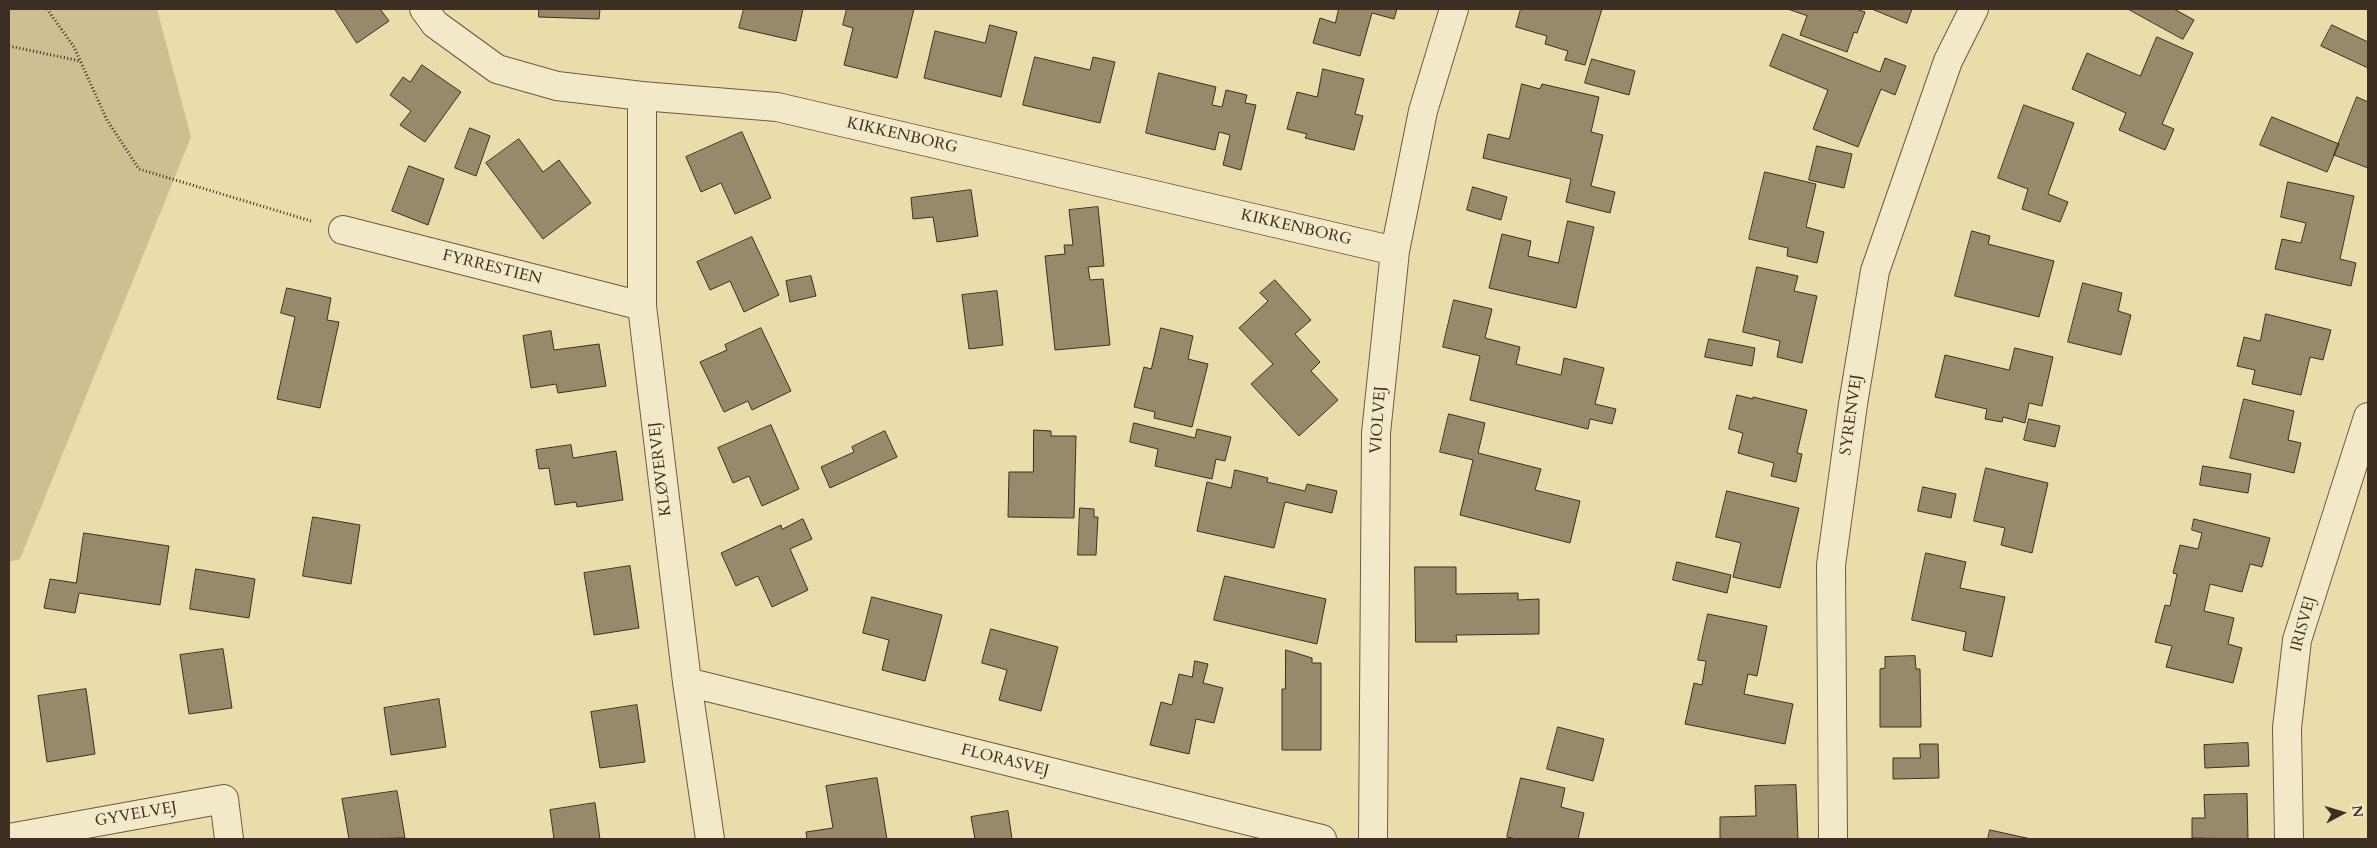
<!DOCTYPE html>
<meta charset="utf-8">
<style>
body{margin:0}
#map{position:relative;width:2377px;height:848px;overflow:hidden;background:#ebddaa;font-family:Cardo,serif}
canvas{display:block}
.frame{position:absolute;inset:0;border:10px solid #3e2f24;pointer-events:none}
.north{position:absolute;left:2317px;top:788px;width:50px;height:50px;-webkit-text-stroke:4px #f2e9c8;paint-order:stroke;rotate:84deg;font-size:14px;font-weight:700;line-height:20px;text-align:center;color:#3e2f24}
.north::after{content:'';display:block;margin:auto;width:18px;height:22px;background:#3e2f24;clip-path:polygon(50% 0,100% 100%,50% 72%,0 100%)}
</style>
<div id="map">
<canvas width="2377" height="848"></canvas>
<div class="frame"></div>
<div class="north">N</div>
</div>
<script>
const context = document.querySelector('canvas').getContext('2d');
context.lineJoin = 'round';
function fillPath(path, color) { context.fillStyle = color; context.fill(path, 'evenodd'); }
function stroke(path, color, width, dash) { context.strokeStyle = color; context.lineWidth = width; context.lineCap = dash ? 'butt' : 'round'; context.setLineDash(dash || []); context.stroke(path); }
function label(font, color, halo, rows, align = 'center') {
  context.font = font + ' Cardo,serif'; context.lineWidth = 4; context.setLineDash([]); context.textBaseline = 'middle'; context.strokeStyle = halo; context.fillStyle = color; for (const [text, x, y, turn = 0] of rows) {
    context.save(); context.translate(x, y); context.rotate((+turn || 0) * Math.PI / 180); context.textAlign = isNaN(turn) ? turn : align; if (halo) context.strokeText(text, 0, 0); context.fillText(text, 0, 0); context.restore();
  }
}
const green = new Path2D(`
 M9,9H157L191,137L20,559L9,562Z`);
const building = new Path2D(`
 M335,9H380L389,21L357,43Z
 M539,9H600L599,19L539,17Z
 M744,9H803L796,41L739,28Z
 M847,9H914L897,78L844,65L853,28L843,25Z
 M1339,9H1397L1394,19L1372,13L1360,56L1313,43L1320,18L1335,23Z
 M1521,9H1602L1585,65L1565,60L1568,51L1545,44L1547,36L1516,27Z
 M1788,9H1856L1865,12L1857,33L1854,32L1847,52L1800,35L1807,16Z
 M1872,9H1912L1907,23Z
 M2128,9H2174L2194,20L2183,39Z
 M990,25L1017,32L1001,97L924,78L935,31L985,43Z
 M2332,25L2368,42V68L2321,46Z
 M1783,34L1880,72L1885,58L1906,66L1895,95L1881,89L1858,147L1813,129L1828,90L1770,66Z
 M2157,37L2193,53L2162,124L2174,129L2165,150L2119,130L2126,113L2072,89L2087,53L2140,76Z
 M1035,57L1090,70L1093,57L1115,62L1100,123L1023,105Z
 M1592,59L1635,71L1629,95L1585,83Z
 M422,65L461,92L425,142L400,125L411,111L390,95L403,77L410,82Z
 M1323,69L1364,79L1355,114L1363,116L1354,150L1305,138L1307,134L1287,129L1297,92L1317,97Z
 M1159,73L1216,87L1212,105L1222,107L1226,90L1247,95L1245,103L1256,105L1241,170L1223,165L1230,135L1219,132L1215,150L1146,133Z
 M1522,84L1540,89L1542,84L1599,97L1591,132L1603,135L1591,186L1615,192L1610,213L1566,202L1571,179L1483,158L1488,134L1509,139Z
 M2357,97L2368,102V168L2334,155Z
 M2024,105L2074,123L2048,194L2068,202L2060,222L2022,209L2028,189L1998,178Z
 M2272,117L2339,144L2327,172L2260,145Z
 M470,128L490,136L476,176L455,168Z
 M742,132L771,198L735,214L721,183L701,192L686,157Z
 M519,139L543,172L559,160L591,203L543,239L486,163Z
 M1817,146L1852,154L1844,188L1809,180Z
 M409,166L444,179L428,225L392,211Z
 M1765,172L1816,184L1806,227L1824,232L1817,263L1787,256L1788,248L1749,239Z
 M2288,182L2354,196L2340,259L2356,263L2351,286L2275,269L2282,239L2301,243L2306,223L2281,217Z
 M1473,187L1507,197L1501,220L1467,210Z
 M971,190L978,236L937,242L933,217L913,219L911,198Z
 M1098,207L1104,266L1088,267L1090,280L1103,279L1110,345L1055,350L1045,256L1065,254L1064,245H1073L1069,210Z
 M1568,221L1594,227L1576,308L1489,288L1502,234L1531,241L1528,256L1558,263Z
 M1972,231L1990,236L1988,244L2054,261L2039,317L1955,296Z
 M752,237L779,295L744,312L730,281L710,290L697,262Z
 M1757,267L1798,276L1794,291L1817,296L1802,363L1777,357L1780,341L1743,332Z
 M811,276L816,296L790,302L786,281Z
 M1275,280L1311,320L1295,334L1320,362L1311,371L1338,400L1299,436L1251,384L1273,364L1239,328L1268,301L1260,293Z
 M2083,283L2122,293L2118,311L2131,315L2121,355L2068,342Z
 M287,288L331,298L327,320L339,322L320,408L277,399L295,317L281,313Z
 M997,291L1003,345L969,349L962,295Z
 M1454,300L1492,309L1485,338L1520,347L1516,364L1561,375L1564,358L1604,368L1595,404L1616,409L1612,424L1590,419L1588,429L1470,400L1480,356L1443,347Z
 M2266,314L2331,330L2323,360L2310,357L2301,395L2252,384L2255,370L2237,366L2244,337L2260,341Z
 M761,328L791,391L752,410L748,401L724,412L700,362L727,350L725,345Z
 M1161,328L1193,336L1188,359L1208,364L1192,427L1154,418L1155,412L1134,407L1144,367L1151,369Z
 M551,331L554,350L599,344L606,386L558,393L556,384L531,388L523,336Z
 M1709,339L1755,348L1752,366L1705,357Z
 M2015,348L2053,357L2042,406L2029,403L2025,423L2003,417L2002,422L1985,419L1987,409L1935,397L1945,355L2009,370Z
 M1737,395L1753,399V397L1807,410L1797,453L1802,454L1796,482L1771,476L1774,463L1738,453L1743,433L1729,429Z
 M2244,399L2294,411L2288,440L2301,443L2294,473L2230,458Z
 M1449,414L1485,423L1478,453L1541,469L1535,490L1580,501L1570,543L1460,515L1473,460L1440,452Z
 M2029,419L2060,426L2055,447L2024,440Z
 M1134,423L1195,438L1197,429L1231,437L1225,461L1216,459L1212,479L1155,466L1158,449L1130,442Z
 M771,425L799,489L762,506L749,476L733,483L718,448Z
 M1034,430L1051,431V436H1076L1074,518L1008,517L1009,472H1033Z
 M885,431L897,457L830,488L821,467L854,452L852,447Z
 M571,445L573,458L616,451L623,500L577,507L576,502L555,505L549,468L539,469L536,450Z
 M2203,466L2251,474L2248,493L2200,485Z
 M1986,468L2048,483L2032,553L2001,545L2005,528L1974,521Z
 M1235,470L1268,478L1267,482L1305,491L1307,484L1337,491L1332,513L1285,502L1274,548L1197,531L1207,482L1231,488Z
 M1923,487L1956,494L1951,518L1918,511Z
 M1727,491L1799,508L1780,588L1733,577L1741,543L1716,537Z
 M1080,508L1094,509V517H1098L1096,555H1078Z
 M313,517L360,525L351,584L303,576Z
 M803,519L812,539L790,549L808,590L772,607L758,576L736,586L721,553L781,525L782,529Z
 M2194,519L2270,538L2262,567L2250,564L2242,592L2210,584L2204,611L2234,618L2228,644L2242,648L2233,683L2166,667L2172,646L2155,642L2165,605L2170,606L2177,574L2173,573L2180,545L2198,549L2202,533L2192,530Z
 M84,533L169,546L160,605L79,593L75,613L44,608L50,579L76,583Z
 M1926,553L1966,562L1960,588L2005,597L1992,657L1963,650L1966,632L1912,620Z
 M1677,562L1731,575L1727,593L1673,580Z
 M630,566L639,628L594,635L584,573Z
 M1415,567H1456V594L1518,593V600L1539,599V634L1456,635L1457,642H1416Z
 M196,569L255,579L249,618L190,609Z
 M1225,576L1326,599L1317,644L1214,620Z
 M872,597L942,615L925,681L882,670L889,640L863,633Z
 M1708,614L1767,626L1757,676L1748,674L1744,694L1793,704L1785,744L1685,724L1694,683L1702,685L1706,661L1698,660Z
 M991,629L1058,647L1041,711L999,700L1007,670L982,663Z
 M223,649L232,708L189,714L180,655Z
 M1286,650L1312,658V663H1321V750H1282V689H1285Z
 M1915,656L1916,669H1920L1921,727H1880V669L1885,668V657Z
 M1195,661L1208,664L1203,683L1223,688L1214,723L1196,719L1189,754L1150,745L1161,702L1172,705L1179,674L1192,677Z
 M86,689L95,754L47,762L38,696Z
 M439,699L446,747L391,755L384,708Z
 M637,705L645,762L600,768L591,712Z
 M1558,727L1604,739L1593,781L1547,769Z
 M2248,743L2249,766L2205,768L2204,745Z
 M1920,744H1938L1939,778L1893,779V758H1920Z
 M877,778L887,839H807L806,832L833,828L826,786Z
 M1521,778L1565,788L1561,807L1584,813L1578,839H1517L1507,837Z
 M1796,785L1798,839H1720V817L1756,816L1755,786Z
 M397,791L405,838L349,839L342,799Z
 M2247,794L2248,839L2192,838V818H2205L2204,795Z
 M595,803L600,839H554L550,810Z
 M1008,811L1012,839H975L971,817Z
 M1990,830L2031,839H1988Z`);
const path = new Path2D(`
 M47,9L74,47L107,120L139,169L311,221
 M9,46L80,61`);
const minor = new Path2D(`
 M424,9L435,24L497,69L557,86L642,96L777,107L1395,251
 M642,96V306L687,682L710,839
 M343,230L642,306
 M687,682L1322,839
 M9,838L224,799L229,839
 M1373,839L1376,433L1395,251L1423,111L1454,9
 M1833,839L1831,565L1853,404L1875,271L1948,61L1974,9
 M2289,839L2287,728L2297,640L2368,417`);
const streetNames = [
 ["KIKKENBORG",902,136,13],
 ["KIKKENBORG",1296,228,13],
 ["FYRRESTIEN",492,268,14],
 ["SYRENVEJ",1852,415,-82],
 ["VIOLVEJ",1379,420,-86],
 ["KLØVERVEJ",661,469,-97],
 ["IRISVEJ",2304,624,-75],
 ["FLORASVEJ",1005,761,14],
 ["GYVELVEJ",136,815,-10]
];
fillPath(green, '#cebf93');
fillPath(building, '#98896a');
stroke(building, '#3e2f24', 1);
stroke(minor, '#695a46', 30);
stroke(path, '#3e2f24', 3, [1, 2.5]);
stroke(minor, '#f2e9c8', 28);
label('16px', '#3e2f24', '#f2e9c8', streetNames);
</script>
